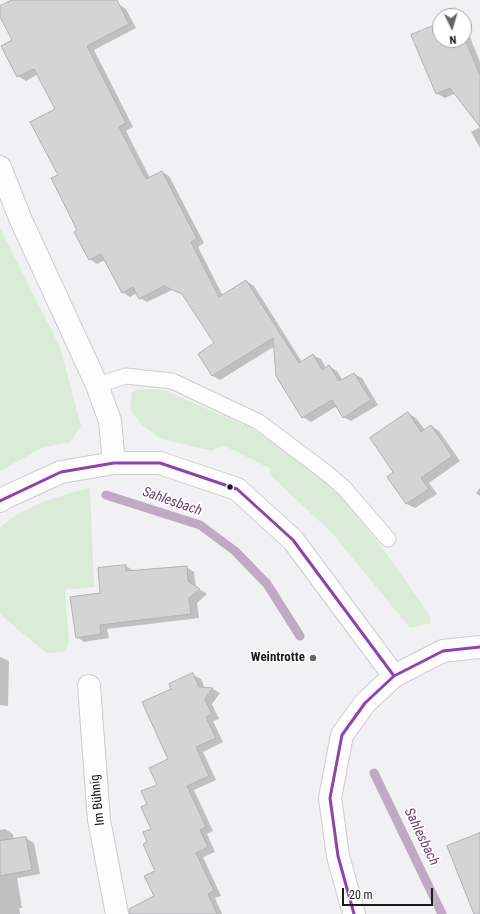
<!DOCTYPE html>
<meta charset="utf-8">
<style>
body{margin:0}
#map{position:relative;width:480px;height:914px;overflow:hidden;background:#f1f0f2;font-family:"Roboto Condensed",sans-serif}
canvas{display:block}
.north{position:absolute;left:432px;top:8px;width:40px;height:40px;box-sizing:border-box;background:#fff;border:1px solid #a4a4a4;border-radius:50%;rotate:175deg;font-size:11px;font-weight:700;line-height:16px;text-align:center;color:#1c1b1c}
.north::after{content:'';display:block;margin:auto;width:14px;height:18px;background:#676667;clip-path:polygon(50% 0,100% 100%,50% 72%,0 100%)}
.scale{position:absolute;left:342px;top:888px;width:91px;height:18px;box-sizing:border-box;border:2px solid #1c1b1c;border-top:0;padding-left:5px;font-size:12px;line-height:14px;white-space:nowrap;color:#1c1b1c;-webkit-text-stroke:3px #fff;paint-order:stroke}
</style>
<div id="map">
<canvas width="480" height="914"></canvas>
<div class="north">N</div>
<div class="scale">20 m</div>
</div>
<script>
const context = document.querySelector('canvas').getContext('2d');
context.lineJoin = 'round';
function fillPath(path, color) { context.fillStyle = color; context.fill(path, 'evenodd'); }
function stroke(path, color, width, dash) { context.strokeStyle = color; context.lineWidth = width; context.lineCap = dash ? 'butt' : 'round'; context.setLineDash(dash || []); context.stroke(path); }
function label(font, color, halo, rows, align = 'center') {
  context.font = font + ' "Roboto Condensed",sans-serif'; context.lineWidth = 3.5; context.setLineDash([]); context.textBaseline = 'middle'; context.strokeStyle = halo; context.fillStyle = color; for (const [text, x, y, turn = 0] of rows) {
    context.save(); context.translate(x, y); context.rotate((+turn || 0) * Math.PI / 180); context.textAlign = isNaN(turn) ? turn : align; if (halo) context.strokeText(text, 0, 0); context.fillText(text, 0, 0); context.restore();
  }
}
const green = new Path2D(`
 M0,228L60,347L81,426L70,442L42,448L0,471Z
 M138,389L164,390L249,427L304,462L342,497L381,546L429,614L431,623L410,628L332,533L269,474L271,469L223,445L212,451L161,439L143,426L130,410L132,392Z
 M90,488L94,587L65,590L69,643L64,652L46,653L0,614V528C25,505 58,496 90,488Z`);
const shadow = new Path2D(`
 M15,0H112L126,9L136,28L94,50L133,127L126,131L150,178L162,172L169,176L204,243L198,247L223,296L246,281L254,286L302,362L313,355L321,359L326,368L329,366L337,371L343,381L354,374L362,378L378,405L351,421L343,417L337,406L311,422L303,417L275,346L220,380L213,376L199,354L215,343L184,295L172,290L147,302L140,298L137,293L130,297L122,292L105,260L97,264L90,259L59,175L56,109L38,74L26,81L18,76L13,41L0,15V7Z
 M464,26L466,27L480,62V126L456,93L445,98L436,93L440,30V40H464Z
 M480,127V148L471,132Z
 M408,413L416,418L425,430L431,426L439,431L460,461L429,483L437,494L415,508L407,504L395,472Z
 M480,488V496L476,493Z
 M126,566L134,571L186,567L194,572L196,587L207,594L197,603L199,618L107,629L109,638L84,642L77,637L101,594Z
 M0,657L9,661L8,706L0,705Z
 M193,675L201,679L205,688L213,689L220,693L212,704L219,719L213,721L223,742L203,752L216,780L194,790L213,831L207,834L215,852L203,857L221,896L215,898L222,914H154L157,872L149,842L152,829L148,805L169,760L172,690Z
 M5,829L13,834L14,840L26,838L34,843L40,874L17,878L22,908H19L20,914H0V830Z`);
const stream = new Path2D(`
 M106,495L200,525L235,551L267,584L300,636
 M374,773L442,914`);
const building = new Path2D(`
 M12,0H117L129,24L87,46L126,123L119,127L146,179L162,171L197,239L191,242L219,297L246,280L299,363L313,354L322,370L329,365L339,381L354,373L371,400L343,418L332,400L302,418L276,376L273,338L212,376L198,354L214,343L182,294L164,286L139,299L133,287L122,293L101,254L89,260L74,232L77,230L51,178L58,175L30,122L55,109L34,69L17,77L1,46L12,40L0,17V6Z
 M440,23V40H464V37L480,75V127L450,88L436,94L411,35Z
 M408,412L421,432L431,425L452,456L421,478L429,489L406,504L387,477L393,472L370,438Z
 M126,565V571L187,566L188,581L200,589L189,598L191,614L100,625L101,634L76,638L70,597L100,593L98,568Z
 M193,673L199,687L213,688L205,699L212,714L206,717L216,738L196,747L209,776L187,786L206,827L200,830L208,847L196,853L214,891L208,894L217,914H129V909L154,896L144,876L155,871L143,844L147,842L143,832L151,829L141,807L147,804L141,791L157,785L149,768L168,759L142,702L171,689L169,684Z
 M480,833V914H474L447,846Z
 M26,837L32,870L0,876V841Z`);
const service = new Path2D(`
 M97,385L126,376L172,381L259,422L328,474L344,488L388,539`);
const minor = new Path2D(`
 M0,167L20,218L97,385L110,421L114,463
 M0,501L4,498L61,472L114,463H160L237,489L293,540L394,676
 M89,686L99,820L117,914`);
const tertiary = new Path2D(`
 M354,914L338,856L330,798L342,735L365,703L394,676L443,651L480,647`);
const bus1 = new Path2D(`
 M0,501L61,472L114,463H160L237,489L293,540L394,676
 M354,914L338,856L330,798L342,735L365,703L394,676L443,651L480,647`);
const markers = [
 [230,487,3.5,"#1c1b1c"],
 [313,658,4,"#676667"]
];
const poiNames = [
 ["Weintrotte",305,658]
];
const streetNames = [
 ["Im Bühnig",98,800,-96]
];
const waterNames = [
 ["Sahlesbach",172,502,19],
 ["Sahlesbach",421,837,64]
];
fillPath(green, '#daecd8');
fillPath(shadow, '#0003');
stroke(stream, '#c0a9c4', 9);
fillPath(building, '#d5d4d5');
stroke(building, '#b1b0b2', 1);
stroke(service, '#cdccce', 17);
stroke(minor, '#cdccce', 24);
stroke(tertiary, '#cdccce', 24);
stroke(service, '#fdfdfd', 15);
stroke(minor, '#fdfdfd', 22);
stroke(tertiary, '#fdfdfd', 22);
stroke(bus1, '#8e44ad', 3);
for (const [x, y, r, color] of markers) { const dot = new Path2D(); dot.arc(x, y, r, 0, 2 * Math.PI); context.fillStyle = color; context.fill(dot); stroke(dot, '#fff', 1.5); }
label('bold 13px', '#1c1b1c', '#fff', poiNames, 'right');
label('13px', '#1c1b1c', '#fff', streetNames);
label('italic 14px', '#6a3e72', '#fff', waterNames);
</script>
